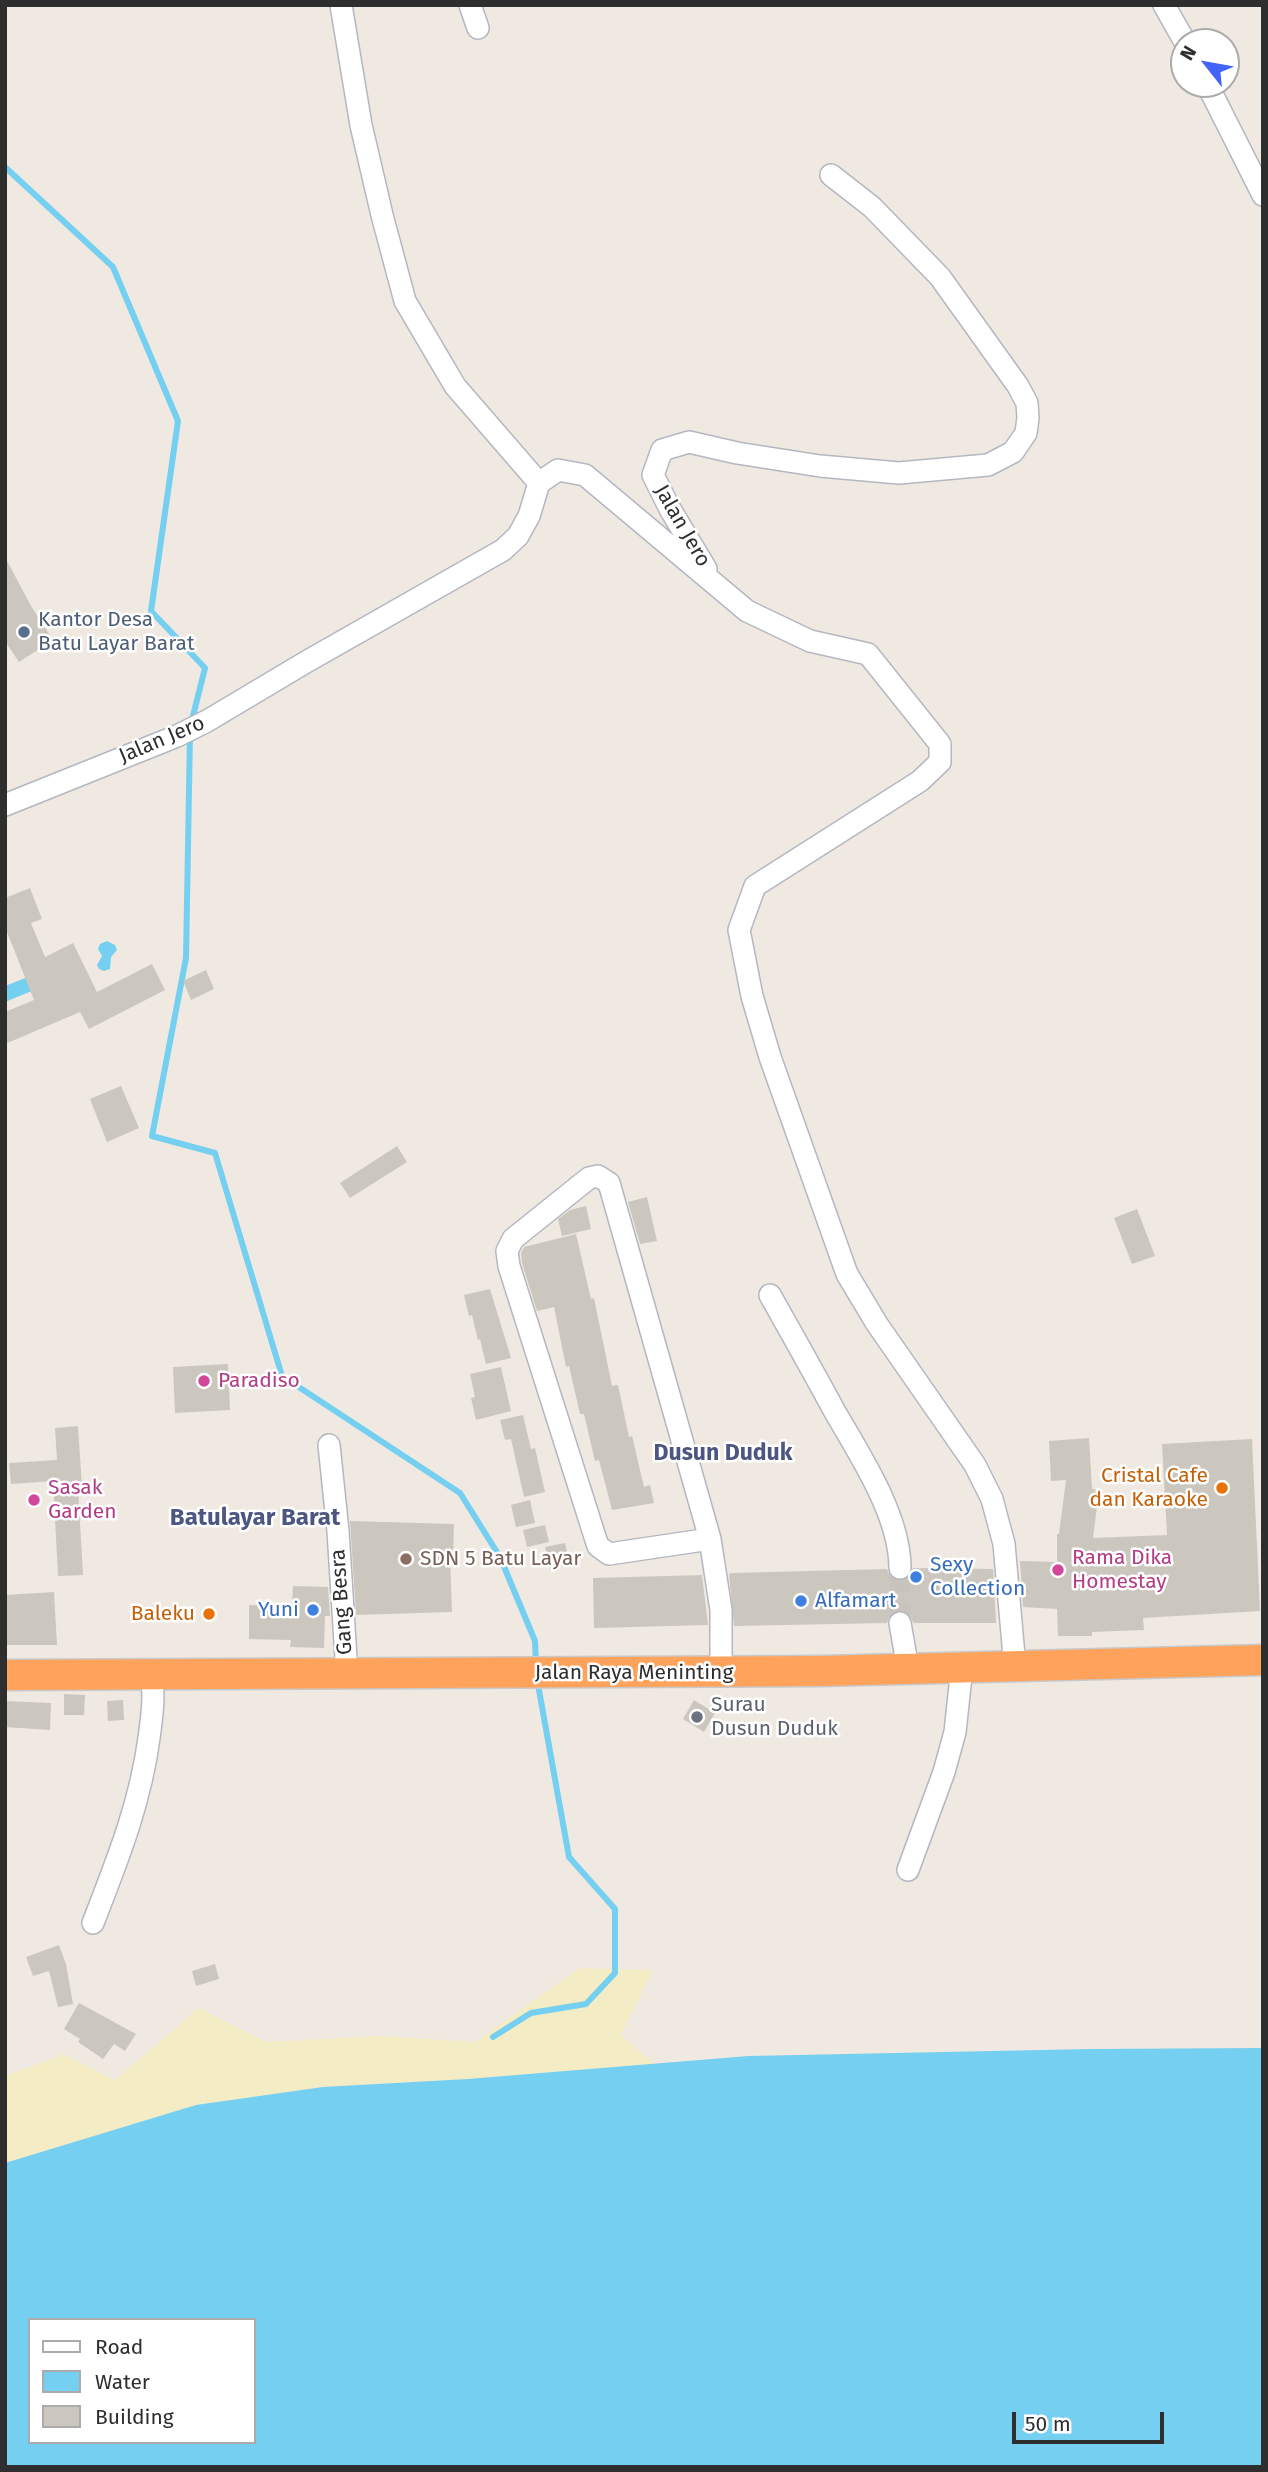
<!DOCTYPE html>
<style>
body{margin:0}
#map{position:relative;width:1268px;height:2472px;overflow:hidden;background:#efe9e1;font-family:"Fira Sans",sans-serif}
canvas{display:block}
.frame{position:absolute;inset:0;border:7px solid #2e2e2e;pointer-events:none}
.legend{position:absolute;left:28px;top:2318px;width:228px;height:126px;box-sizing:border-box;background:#fff;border:2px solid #ababab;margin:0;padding:9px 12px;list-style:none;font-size:21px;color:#2e2e2e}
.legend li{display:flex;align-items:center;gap:14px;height:35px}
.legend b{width:35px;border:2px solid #ababab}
.north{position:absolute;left:1170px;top:28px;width:70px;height:70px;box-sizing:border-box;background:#fff;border:2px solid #ababab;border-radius:50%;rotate:301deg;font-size:19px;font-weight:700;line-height:28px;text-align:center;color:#2e2e2e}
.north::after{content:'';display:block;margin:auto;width:24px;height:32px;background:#4264fb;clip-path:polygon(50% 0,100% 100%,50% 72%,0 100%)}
.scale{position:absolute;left:1012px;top:2412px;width:152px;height:32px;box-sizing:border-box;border:4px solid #2e2e2e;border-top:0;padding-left:9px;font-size:21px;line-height:24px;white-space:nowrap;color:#2e2e2e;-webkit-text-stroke:5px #fff;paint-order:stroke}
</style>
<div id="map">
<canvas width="1268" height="2472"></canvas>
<div class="frame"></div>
<ul class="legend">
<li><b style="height:9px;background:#fff"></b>Road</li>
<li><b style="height:19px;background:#75cff0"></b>Water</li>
<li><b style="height:19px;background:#cbc7bf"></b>Building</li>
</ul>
<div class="north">N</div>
<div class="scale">50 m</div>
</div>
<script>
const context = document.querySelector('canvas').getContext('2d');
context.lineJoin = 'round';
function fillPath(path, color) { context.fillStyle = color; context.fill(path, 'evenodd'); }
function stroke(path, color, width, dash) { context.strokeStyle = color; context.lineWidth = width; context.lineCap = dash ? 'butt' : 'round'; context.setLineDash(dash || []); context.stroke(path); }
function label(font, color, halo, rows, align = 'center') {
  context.font = font + ' "Fira Sans",sans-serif'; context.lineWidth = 5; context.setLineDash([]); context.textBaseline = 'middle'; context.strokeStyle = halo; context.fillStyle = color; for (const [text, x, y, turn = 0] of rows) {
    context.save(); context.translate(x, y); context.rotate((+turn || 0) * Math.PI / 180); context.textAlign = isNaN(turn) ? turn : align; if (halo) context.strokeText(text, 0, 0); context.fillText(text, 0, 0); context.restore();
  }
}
const sand = new Path2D(`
 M580,1968L653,1970L621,2035L655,2064L468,2079L323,2087L196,2105L5,2163V2076L64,2054L115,2080L199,2008L267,2042L379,2036L475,2042Z`);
const water = new Path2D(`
 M107,941L115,945L117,950L111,957L110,969L104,971L99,969L97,965L102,956L98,949L100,944Z
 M33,975L39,988L5,1002V986Z
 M1263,2048V2467H5V2163L196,2105L323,2087L468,2079L748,2056L1091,2049ZM30,2320H254V2442H30Z`);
const stream = new Path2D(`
 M5,167L113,267L178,421L151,611L205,668L191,724
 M190,734L186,958L152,1136L215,1153L282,1376L460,1493L500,1557L535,1641L536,1665
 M493,2037L531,2013L586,2004L615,1973V1909L569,1857L537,1679`);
const building = new Path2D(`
 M5,557L31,606L53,640L19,662L5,641Z
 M30,888L42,919L31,923L45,957L73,943L97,992L152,964L165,990L89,1029L80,1012L5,1044V1012L34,1000L5,927V898Z
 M206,970L214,989L191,1000L183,981Z
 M121,1086L139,1128L107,1142L90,1099Z
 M397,1146L407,1162L350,1198L340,1183Z
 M647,1197L657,1241L640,1244L628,1202Z
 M586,1206L591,1229L562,1236L558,1219L570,1210Z
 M1137,1209L1155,1256L1132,1264L1114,1218Z
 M576,1234L591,1299L594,1298L612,1386L618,1385L629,1437L632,1436L644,1487L650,1485L654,1503L612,1510L599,1460L595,1461L584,1414H580L569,1366L566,1367L554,1307L537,1311L522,1263L521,1253L524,1247Z
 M490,1289L511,1358L486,1364L480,1339L478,1340L472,1315L469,1316L464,1295Z
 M228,1364L230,1410L175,1413L173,1367Z
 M501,1367L511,1411L476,1420L471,1398L475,1397L470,1374Z
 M523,1415L531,1449L535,1448L545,1492L524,1497L511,1439L505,1440L500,1420Z
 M78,1426L82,1487L78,1488L83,1575L58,1576L53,1481L11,1484L9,1463L57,1460L55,1428Z
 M1089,1438L1092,1489L1099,1490L1093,1538L1167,1535L1162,1444L1252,1439L1260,1611L1143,1618L1144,1630L1092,1632V1636H1058L1057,1609L1023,1607L1020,1561L1057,1562V1534H1059L1066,1480L1051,1481L1049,1441Z
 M530,1500L535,1523L516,1527L511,1505Z
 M350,1521L454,1524L453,1557H450L452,1612L356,1615Z
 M545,1525L549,1542L527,1547L523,1530Z
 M565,1543L570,1564L550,1569L545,1547Z
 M913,1568L993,1569L996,1623H913L910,1614L898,1610L891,1613L887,1623L734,1626L729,1574L731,1573L887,1569L890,1576L900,1581L908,1578Z
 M702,1575L708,1625L594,1628L593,1578Z
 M293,1586L328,1587L330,1616H325L324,1648L290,1647L291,1640L249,1639V1605L292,1606Z
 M54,1592L57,1645H5V1595Z
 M64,1694L85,1695L84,1715H64Z
 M123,1700L124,1720L108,1721L107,1701Z
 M694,1700L715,1713L704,1732L683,1719Z
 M5,1701L51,1703L50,1730L5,1727Z
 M59,1945L66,1964L73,2004L58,2007L49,1971L33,1976L26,1957Z
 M215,1964L219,1979L196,1986L192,1971Z
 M79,2003L136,2034L125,2051L114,2044L103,2059L78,2042L80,2039L64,2029Z`);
const minorTunnel = new Path2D(`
 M900,1623V1568`);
const minor = new Path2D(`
 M341,5L361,125L382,215L405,301L455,386L539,483
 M470,5L478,28
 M1164,5L1185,42
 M1207,84L1263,195
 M706,569L670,509L653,475L662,450L689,442L737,453L820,466L899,473L988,465L1013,452L1026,433L1028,418L1027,403L1018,386L940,277L872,207L831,175
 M5,805L177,736L207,721L306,662L503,550L518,536L529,516L539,483L558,470L585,475L747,611L810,641L868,654L940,744V762L920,781L755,886L739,930L752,996L770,1057L847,1274L877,1324L975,1465L992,1499L1004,1544L1015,1667
 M770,1295C792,1334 814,1373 835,1412C861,1457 900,1516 900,1568
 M329,1445L338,1531L347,1674
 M710,1539L609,1554L598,1546L596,1540L509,1266L507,1251L513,1239L589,1178L598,1176L609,1183L710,1539L721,1610V1673
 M900,1623L908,1669
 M908,1870L944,1772L955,1732L962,1667
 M93,1923C117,1861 140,1805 149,1738C152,1716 155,1695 151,1674`);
const highway = new Path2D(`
 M5,1675L822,1671L1263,1660`);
const markers = [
 [24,632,7,"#5c6f8a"],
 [204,1381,7,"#d1479c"],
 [1222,1488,7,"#e8710a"],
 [34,1500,7,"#d1479c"],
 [406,1559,7,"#8d6e63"],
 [1058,1570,7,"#d1479c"],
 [916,1577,7,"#3f7fe0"],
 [801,1601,7,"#3f7fe0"],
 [313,1610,7,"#3f7fe0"],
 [209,1614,7,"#e8710a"],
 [697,1717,7,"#6b7280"]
];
const streetNames = [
 ["Jalan Jero",682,526,60],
 ["Jalan Jero",162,740,-23],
 ["Gang Besra",342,1602,-94],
 ["Jalan Raya Meninting",634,1673]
];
const serviceNames = [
 ["Kantor Desa",38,620],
 ["Batu Layar Barat",38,644]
];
const hotelNames = [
 ["Paradiso",218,1381],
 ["Sasak",48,1488],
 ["Garden",48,1512],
 ["Rama Dika",1072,1558],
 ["Homestay",1072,1582]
];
const foodNames = [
 ["Cristal Cafe",1208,1476],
 ["dan Karaoke",1208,1500],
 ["Baleku",195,1614]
];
const educationNames = [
 ["SDN 5 Batu Layar",420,1559]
];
const shopNames = [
 ["Sexy",930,1565],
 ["Collection",930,1589],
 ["Alfamart",815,1601],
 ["Yuni",299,1610,"right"]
];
const worshipNames = [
 ["Surau",711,1705],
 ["Dusun Duduk",711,1729]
];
const neighbourhoodNames = [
 ["Dusun Duduk",723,1454]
];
const quarterNames = [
 ["Batulayar Barat",255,1518]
];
fillPath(sand, '#f3ecc5');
fillPath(water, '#75cff0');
stroke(stream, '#75cff0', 6);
fillPath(building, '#cbc7bf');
stroke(minorTunnel, '#c8c4bd', 21, [21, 10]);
stroke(minor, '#b4b7c1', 24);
stroke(highway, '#c9c9c9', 33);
stroke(minor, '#fff', 21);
stroke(highway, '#ffa35c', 30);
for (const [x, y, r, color] of markers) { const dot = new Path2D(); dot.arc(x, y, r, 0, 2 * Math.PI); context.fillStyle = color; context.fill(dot); stroke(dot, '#fff', 2.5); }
label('21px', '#2e2e2e', '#fff', streetNames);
label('21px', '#4e5e75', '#fff', serviceNames, 'left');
label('21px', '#b23c85', '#fff', hotelNames, 'left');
label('21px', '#c56008', '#fff', foodNames, 'right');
label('21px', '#785e54', '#fff', educationNames, 'left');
label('21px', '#366cbe', '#fff', shopNames, 'left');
label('21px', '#5b616d', '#fff', worshipNames, 'left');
label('bold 23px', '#4d5680', '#fff', neighbourhoodNames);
label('bold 24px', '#4d5680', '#fff', quarterNames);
</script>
